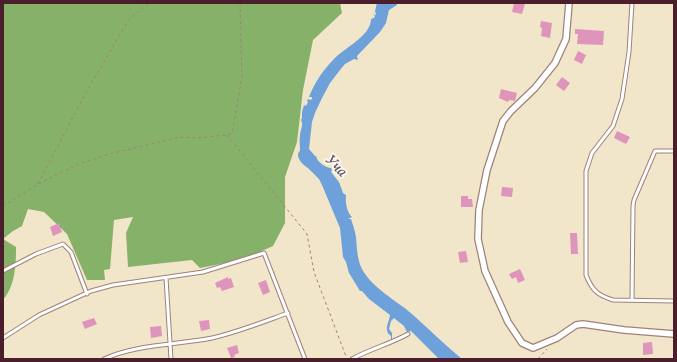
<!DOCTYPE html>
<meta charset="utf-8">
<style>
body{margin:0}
#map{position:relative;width:677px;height:362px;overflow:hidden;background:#f1e6c9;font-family:Vollkorn,serif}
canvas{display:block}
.frame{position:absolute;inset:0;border:4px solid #4a1f2b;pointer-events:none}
</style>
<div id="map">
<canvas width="677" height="362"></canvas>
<div class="frame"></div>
</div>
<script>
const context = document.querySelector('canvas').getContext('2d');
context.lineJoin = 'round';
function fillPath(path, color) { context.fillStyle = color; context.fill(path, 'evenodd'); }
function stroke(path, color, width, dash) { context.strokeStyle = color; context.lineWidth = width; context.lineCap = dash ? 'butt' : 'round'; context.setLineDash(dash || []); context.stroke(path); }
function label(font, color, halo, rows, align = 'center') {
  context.font = font + ' Vollkorn,serif'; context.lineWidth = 4; context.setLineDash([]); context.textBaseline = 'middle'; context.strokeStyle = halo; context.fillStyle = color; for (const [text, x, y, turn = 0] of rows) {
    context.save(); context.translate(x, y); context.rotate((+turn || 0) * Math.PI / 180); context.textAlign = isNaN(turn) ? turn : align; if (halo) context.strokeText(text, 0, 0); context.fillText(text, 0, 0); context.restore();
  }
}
const forest = new Path2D(`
 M3,3H340L342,13L313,40L303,90L297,142L285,177V223L273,246L244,259L200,268L192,260L128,267L126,233L133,217L114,220L110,269L104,270L105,280H87L67,234L44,212L28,209L22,226L13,231L3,239L16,247C16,266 15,286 3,300Z`);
const water = new Path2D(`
 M377,3H397V5L389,10L386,23L380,32L357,56L358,60L354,59L345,64L340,70L330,83L321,100L315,113L312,122L309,149L315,156H316C317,162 326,168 331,168L332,170L331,172L339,182L343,193L346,195C345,202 347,213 352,217L348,219H351C353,225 355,231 356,237C357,248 357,259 362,269C373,289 396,300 412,314C429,329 445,345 462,359H439L411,331L407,332L404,326L394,318L391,321L389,329L392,333V339H391V336C383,330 389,323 390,315L369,299L362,291H360L349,273L346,262L343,257L340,228L322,185L319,179L308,168C304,166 298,160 298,155C298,151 300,153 300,149C300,145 299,140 300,136C300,129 304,126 301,120L302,118V112L304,105L306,106L308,102L307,100L308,99L310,100L312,99V97H309C315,82 323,70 334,59C344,48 371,36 371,19L374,18L375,16L373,14L376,15V14L375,11Z`);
const building = new Path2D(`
 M514,3L525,4L522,14L512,12Z
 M541,21L552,23L550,38L541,36L542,28L540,27Z
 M575,29L604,31L603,45L577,44L578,34H575Z
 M578,51L586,55L582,64L574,60Z
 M562,77L570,83L564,91L556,85Z
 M501,89L517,93L515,101L509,100L508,102L499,98Z
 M617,131L630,137L626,144L614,138Z
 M502,187L513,188L512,197L501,196Z
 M461,196H468V199H472L473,207H461Z
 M59,223L62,232L53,236L50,227Z
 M570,233H577L578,254H571Z
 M466,251L468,262L460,263L458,252Z
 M520,269L525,280L518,283L516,277L512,279L509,274Z
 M228,277V279L231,278L234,287L222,291L220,287L217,288L215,283Z
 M266,280L270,292L263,295L258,283Z
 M94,318L97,324L85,329L82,322Z
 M209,320L210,329L201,331L199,321Z
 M161,326L162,336L151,338L150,327Z
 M652,342L653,354L643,355V343Z
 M237,345L239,353L234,355L235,357L231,358L227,348Z`);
const path = new Path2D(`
 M227,135L307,234L314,272L347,359
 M38,184L84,96L129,19L149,3
 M3,206L38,184L79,164L109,154L180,137L197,138L226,135L232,133L242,77L240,3
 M538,359L547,349`);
const lane = new Path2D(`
 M632,3L629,52L622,99L613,126L592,153L586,171V275C592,290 597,295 613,300L674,301
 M3,271L36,254L63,244L71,252L87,294
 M166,278L171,359
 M632,300L633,206L634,200L655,151H674
 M3,338L39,315L91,291L113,285L203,272L264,253L305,359
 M104,359C137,344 176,345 212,338C238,332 263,322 288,313
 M352,359C370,349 390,344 408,334`);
const street = new Path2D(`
 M569,3L566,39L555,63L535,88L511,111L503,121L487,170L479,210L478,239L485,271L508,322L522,343L533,348L557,338L576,325L583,324L624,330L674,334`);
const waterNames = [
 ["Уча",335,167,46]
];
fillPath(forest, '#86b168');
fillPath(water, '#6ea1d9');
fillPath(building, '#df94bb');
stroke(lane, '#9e827a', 5);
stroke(street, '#9e827a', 8);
stroke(path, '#9e827a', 1, [3, 3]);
stroke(lane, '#fff', 3);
stroke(street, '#fff', 5.5);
label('italic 15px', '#585371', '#fcf5e5', waterNames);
</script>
